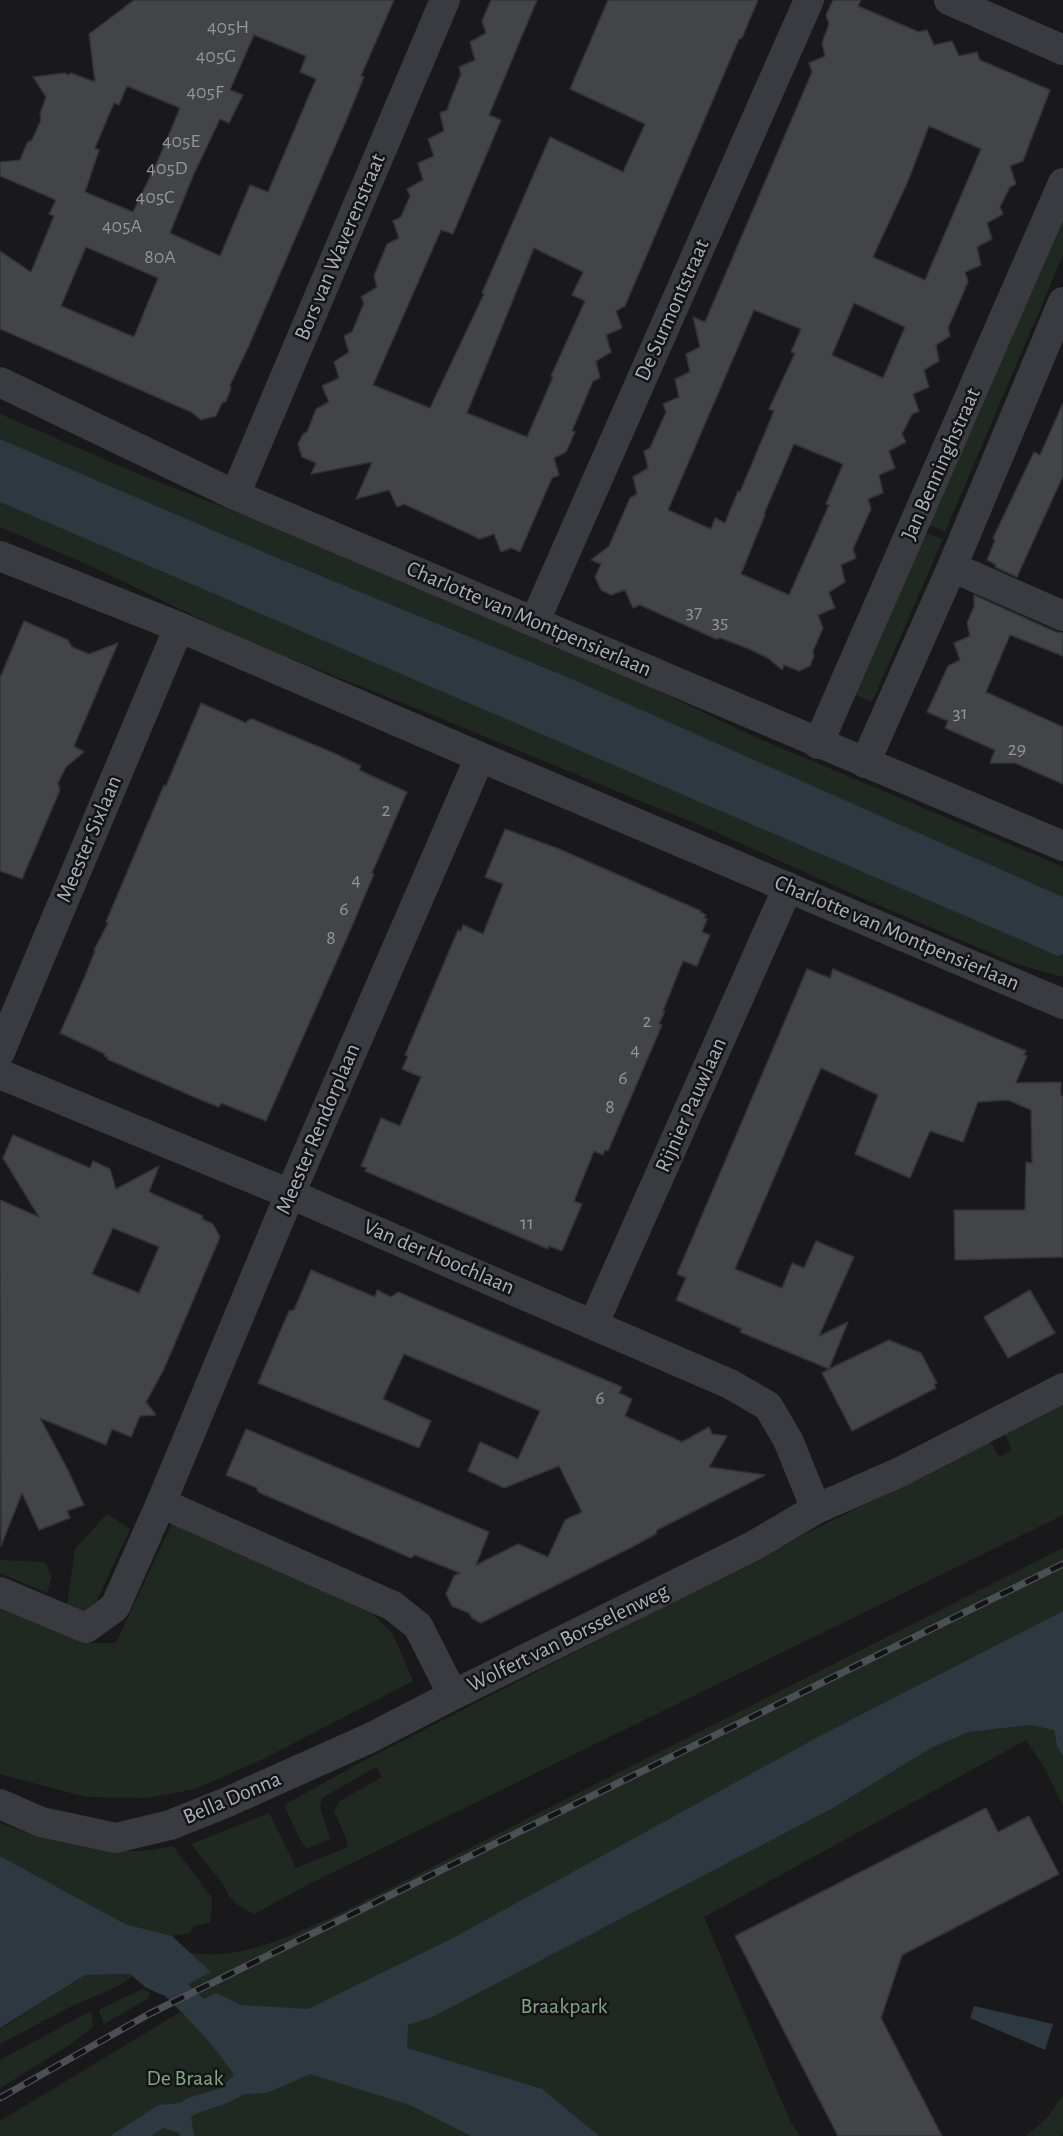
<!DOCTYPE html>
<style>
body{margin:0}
canvas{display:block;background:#19191b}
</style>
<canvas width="1063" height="2136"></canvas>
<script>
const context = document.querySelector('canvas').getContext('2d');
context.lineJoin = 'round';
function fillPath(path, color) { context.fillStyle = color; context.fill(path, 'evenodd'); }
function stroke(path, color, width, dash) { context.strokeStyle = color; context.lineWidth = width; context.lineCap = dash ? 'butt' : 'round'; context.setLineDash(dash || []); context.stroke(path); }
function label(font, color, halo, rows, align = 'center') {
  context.font = font + ' "Alegreya Sans",sans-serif'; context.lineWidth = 5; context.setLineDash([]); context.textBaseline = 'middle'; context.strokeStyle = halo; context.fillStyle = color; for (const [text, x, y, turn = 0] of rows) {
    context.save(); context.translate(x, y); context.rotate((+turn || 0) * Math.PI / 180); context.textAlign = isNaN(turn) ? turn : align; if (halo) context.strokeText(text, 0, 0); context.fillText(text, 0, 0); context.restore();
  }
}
const green = new Path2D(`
 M1063,206V255L945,532L927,524Z
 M0,414L138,474L292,534L587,657L755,737L1063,867V897L572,679L280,559L0,439Z
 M0,502L1028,943L1058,955L1063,954V977L1017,964L862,898L716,832L423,711L246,641L93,567L0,527Z
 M923,532L943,539L872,702L855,694Z
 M1063,1404V1515L313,1882L254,1914L238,1905L229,1896L223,1884L191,1844L269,1813L296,1868L348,1847C346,1835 339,1823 334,1811L340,1801L382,1777L376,1767L322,1798L320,1807L330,1839L306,1849L299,1837L284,1805L369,1758L809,1532L990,1442L1000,1457L1012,1450L1005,1434Z
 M107,1514L130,1529L97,1600L80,1614L67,1605L75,1549Z
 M173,1521L357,1599L393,1634L413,1681L265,1758L195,1789L146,1798L86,1797L0,1774V1606L91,1643H116Z
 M1063,1548V1611L829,1731L656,1900L833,1808L931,1748L969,1732L1030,1725L1054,1730L1057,1747L1063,1757V1806L1044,1767L1026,1740L704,1917L790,2121L800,2136H0V2121L182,2011L249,2006L234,2003L216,1993L204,1999L188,1984L211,1972L191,1953C244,1961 294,1934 341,1913Z
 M0,1560L44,1562L52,1576L47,1593L0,1573Z
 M0,1823C39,1839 98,1852 141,1851C152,1850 163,1848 173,1846L212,1898L210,1922L195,1926L189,1933L172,1936L125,1924L0,1856Z
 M130,1974L133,1976L118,1986L68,2008L0,2044V2029L85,1975Z
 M142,1989L151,1993L147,1999L104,2024L99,2010Z
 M91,2011L93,2027L68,2046L0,2088V2060Z
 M1063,2095V2134L1061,2136H1026L1047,2118Z`);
const water = new Path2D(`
 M0,439L280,559L572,679L1063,897V954L1058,956L1028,943L0,502Z
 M1063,1611V1757L1057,1747L1054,1730L1030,1725L969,1732L931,1748L833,1808L432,2017L408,2025L407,2048L542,2089L599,2136H471L410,2105L310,2074L267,2093L245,2094L227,2103L195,2114L191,2117L194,2136H180L179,2133L163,2128L151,2136H110L159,2105L181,2103L187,2098L221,2088L234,2075C214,2045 190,2020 164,1995H162L145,1987L130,1974L85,1975L0,2028V1856L125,1924L172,1936L211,1972L188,1984L204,1999L216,1993L241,2005L308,2009L453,1938L829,1731Z
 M974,2006L1053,2024L1045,2050L970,2018Z`);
const building = new Path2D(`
 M134,0H394L361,76L364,77L346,121L247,350L230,385L231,389L226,401L222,403L216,416L201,420L191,412L0,329V251L31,272L54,216L49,214L56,200L0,176V162L20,160L27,143L32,140L41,120L40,114L46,97L33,77L65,73L69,75L71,73L95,82L89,34ZM254,35L306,56L300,72L316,79L268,192L250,185L220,256L170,233L193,176L220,119L229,123L243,95L230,90ZM127,86L180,108L158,160L133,212L85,192L99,150L95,148L114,103L119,105ZM86,247L158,278L134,337L61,306Z
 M491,0H537L489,115L501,120L453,234L441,230L373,385L430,408L484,294L482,293L550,137L623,172L645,124L570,89L608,0H758L742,38L739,39L625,306L616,311L622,328L606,335L611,352L596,361L600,378L593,381L572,431L575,432L566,452L554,458L559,475L552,478L520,552L511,548L501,552L494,534L480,539L404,504L397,507L389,490L356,499L372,462L311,474L316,463L302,457L298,444L303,434L307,432L316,409L329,402L322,386L339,378L334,362L349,352L344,336L352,332L364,303L361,297L377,287L374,276L387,244L399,238L393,221L401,217L410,196L407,189L423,180L418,163L434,156L428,139L444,131L440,113L447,110L452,96L461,74L459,67L475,60L470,42L486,33L482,21ZM534,248L583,272L572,295L585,301L551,376L553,377L527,437L467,413Z
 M833,0H861L858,6L919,32L927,30L934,45L952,41L959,56L977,52L980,60L1050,90L1023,161L1010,166L1016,184L1010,187L1000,207L1003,214L987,223L992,239L977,247L981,265L965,272L968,282L948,328L950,336L936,345L939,361L924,370L929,387L913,394L919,411L912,414L902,434L906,442L889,451L895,468L879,475L883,493L868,499L871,509L853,549L856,558L841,565L845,582L829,592L835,608L818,615L823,628L813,651L814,656L810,666L799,671L784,665L782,670L768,658L747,648L720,638L716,639L640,605L633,608L625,590L611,595L601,590L595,577L601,564L591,560L609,546L630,498L637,494L633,477L648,468L644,451L650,448L666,412L663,404L679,397L675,379L690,372L686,354L700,347L693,317L705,322L812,72L809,63L825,56L822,43L829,24L826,15ZM929,126L981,149L925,280L873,257L908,181ZM854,303L905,327L883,378L832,355ZM754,310L801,329L791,352L795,353L769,409L774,411L740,492L738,491L725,523L715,518L711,529L668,510ZM794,444L843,464L826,504L829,505L789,595L741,574L765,515L764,514Z
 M1063,403V476L1017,577L995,567L996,565L987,560L995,540L993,538L1034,452L1040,455Z
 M974,595L1056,632L1063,633V656L1010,635L986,692L1063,727V784L1015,763H990L995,750L945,728L948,721L927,712L948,666L960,660L954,643L970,636L967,623L974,606Z
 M24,621L68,640L72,647L89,654L118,643L74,746L84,752L66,767L58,783L60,790L22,879L0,871V678Z
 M201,703L246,723L248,720L252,719L336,754L361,766L359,770L407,792L372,873L374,874L350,931L266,1121L221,1103L219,1107L201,1100L107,1059L108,1057L104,1056L105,1054L60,1033L85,976L95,951L94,950L108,923L106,922L158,799L164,785L166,786Z
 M505,829L559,849L701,911L700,912L706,915L704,918L707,919L702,932L710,935L697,966L683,961L663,1011H665L659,1024L662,1025L608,1151L605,1150L603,1155L594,1151L574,1201L582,1204L562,1251L549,1246L548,1249L365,1171L367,1168L361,1166L381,1118L400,1126L421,1077L402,1069L408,1056L405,1055L458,930L461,931L463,925L483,934L503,884L485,877Z
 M807,969L830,978L833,969L1026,1051L1024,1055L1027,1056L1016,1083L1061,1082V1096H1063V1257L955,1260L954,1210H1025L1026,1162L1032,1163L1031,1110L1008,1100L978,1102L963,1142L930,1131L910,1178L855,1154L878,1095L821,1068L735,1269L782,1288L792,1263L804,1268L816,1241L854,1257L819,1336L848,1322L829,1369L889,1340L921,1353L937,1383L934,1384L936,1388L852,1431L822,1373L829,1369L740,1332L742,1329L676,1300L686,1278L677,1274Z
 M13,1135L90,1168L93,1161L110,1169L116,1189L159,1166L149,1192L203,1216L202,1219L213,1224L220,1237L164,1369L146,1402L156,1415L140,1416L131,1437L112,1429L106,1445L40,1418L68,1470L84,1505L67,1511L70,1518L39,1530L22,1493L1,1546L0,1200L39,1217L3,1158ZM113,1228L159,1247L139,1293L92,1274Z
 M311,1270L375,1297L377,1290L391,1297L398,1292L622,1387L619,1393L632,1399L625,1416L682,1442L709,1427L712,1434L727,1436L709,1467L765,1475L657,1530L656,1534L628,1549L481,1623L472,1618L469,1613L452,1606L446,1594L454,1576L460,1573L415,1555L411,1558L258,1492L257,1488L226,1475L246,1429L489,1532L476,1565L518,1544L548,1557L565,1520L582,1512L559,1466L504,1488L468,1471L480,1442L518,1459L540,1411L404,1354L383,1399L431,1421L419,1448L258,1383L289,1311L294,1310Z
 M1030,1290L1055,1333L1008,1358L984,1317Z
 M986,1808L998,1832L1029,1816L1059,1874L902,1955L881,2018L942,2136H838L735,1936Z`);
const minor = new Path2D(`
 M949,0L1063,50
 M0,382L235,495L1063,846
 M235,495L445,0
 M0,556L179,627L480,757L1063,1004
 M952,567L1063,616
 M535,621L809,0
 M818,744L1063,183
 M865,763L952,567L1063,302
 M0,1052L179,627
 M0,1074L290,1194L730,1384L768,1406L788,1440L816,1509
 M594,1323L788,887
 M161,1503L290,1194L480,757
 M0,1592L86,1628L115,1607L161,1503L393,1606L418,1626L453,1695L753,1546L816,1509L900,1472L1063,1388
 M0,1804L41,1822L116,1838L170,1825L225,1803L370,1738L453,1695`);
const rail = new Path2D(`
 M0,2098L149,2014L1063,1564`);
const numberNames = [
 ["405H",228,27],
 ["405G",216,56],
 ["405F",205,92],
 ["405E",181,141],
 ["405D",167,168],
 ["405C",155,197],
 ["405A",122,226],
 ["80A",160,257],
 ["37",694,612],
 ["35",720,622],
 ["31",960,713],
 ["29",1017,749],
 ["2",386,810],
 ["4",356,880],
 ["6",344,909],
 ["8",331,938],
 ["2",647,1021],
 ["4",635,1050],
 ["6",623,1078],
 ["8",610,1107],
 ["11",527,1223],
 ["6",600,1398]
];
const streetNames = [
 ["Bors van Waverenstraat",340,247,-67],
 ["De Surmontstraat",672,310,-66],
 ["Jan Benninghstraat",941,464,-66],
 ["Charlotte van Montpensierlaan",529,619,23],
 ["Meester Sixlaan",89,839,-67],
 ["Charlotte van Montpensierlaan",897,933,23],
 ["Rijnier Pauwlaan",691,1105,-66],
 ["Meester Rendorplaan",318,1129,-67],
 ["Van der Hoochlaan",439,1257,23],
 ["Wolfert van Borsselenweg",568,1638,-26],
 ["Bella Donna",232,1798,-23]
];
const parkNames = [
 ["Braakpark",564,2006],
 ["De Braak",185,2078]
];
fillPath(green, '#202921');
fillPath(water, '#2e3840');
fillPath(building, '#434448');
stroke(building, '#333337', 1.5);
stroke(minor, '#393b40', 30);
stroke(rail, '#4c4f55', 7);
stroke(rail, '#141416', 4.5, [14]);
label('20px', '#91959e', null, numberNames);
label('22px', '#abb0bb', '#141416', streetNames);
label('22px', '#82a683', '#141416', parkNames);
</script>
